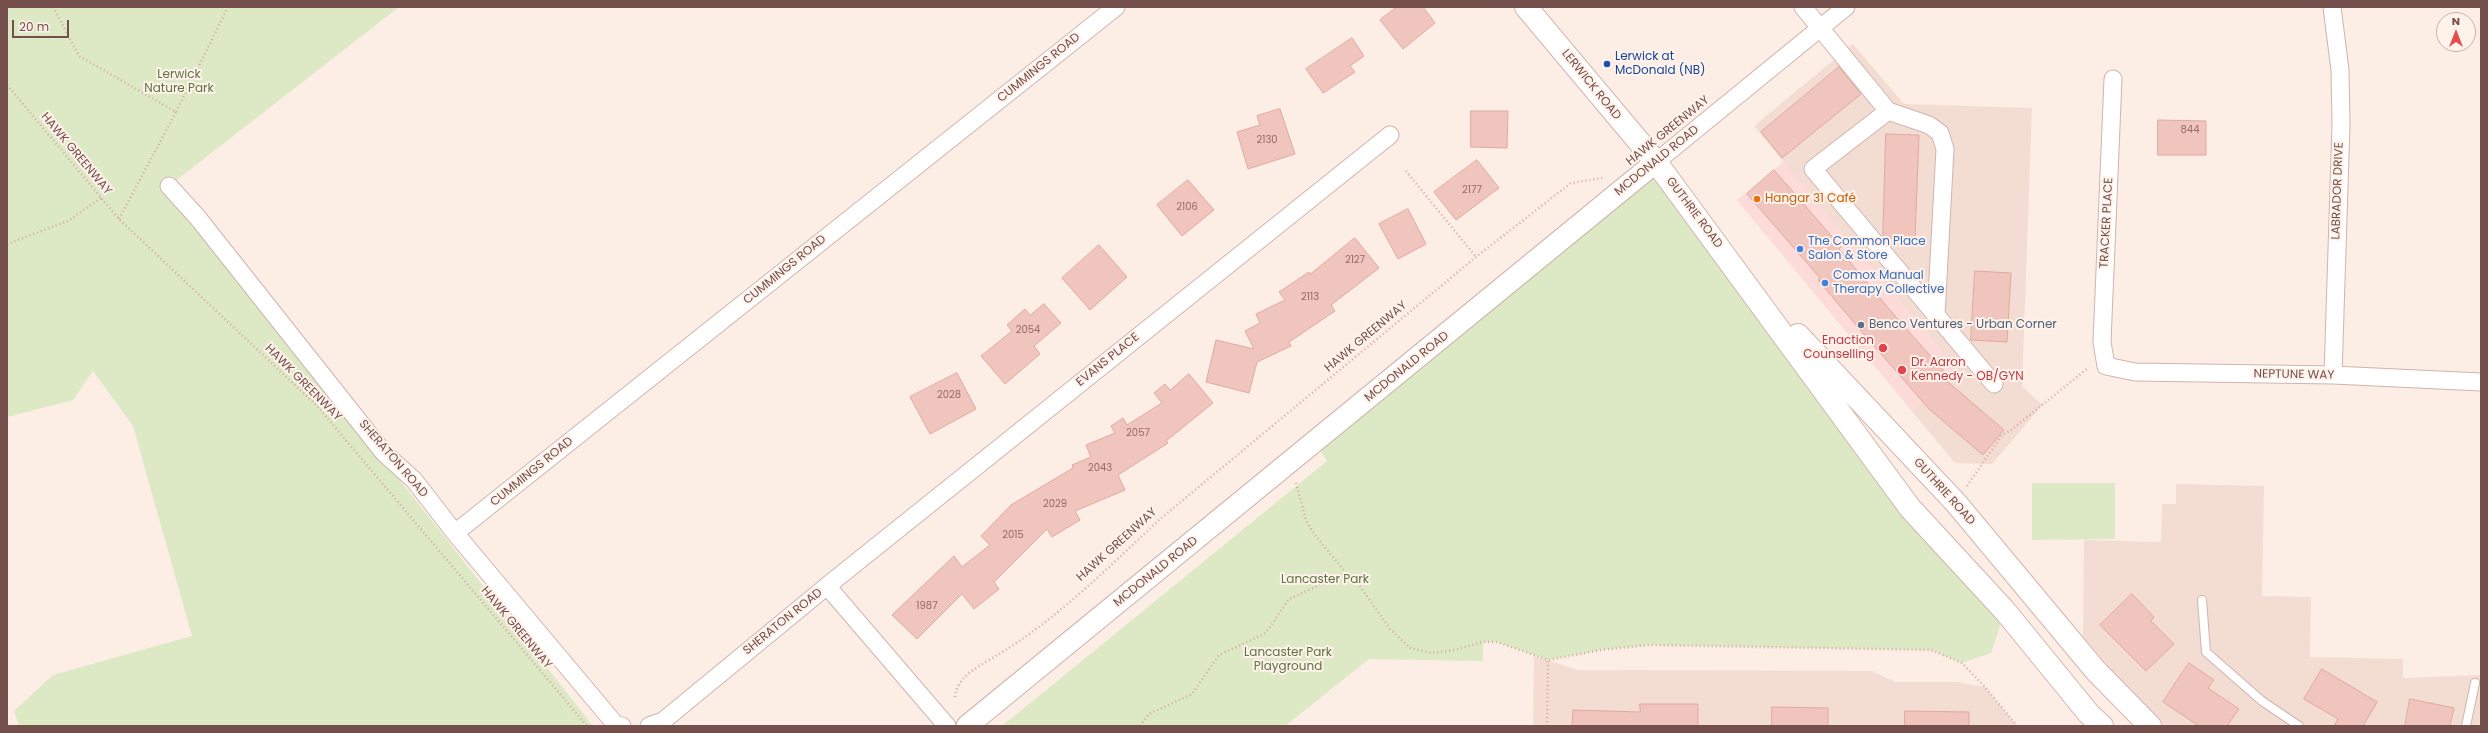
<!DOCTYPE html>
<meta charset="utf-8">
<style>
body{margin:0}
#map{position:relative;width:2488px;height:733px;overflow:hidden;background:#fcede5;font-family:Poppins,sans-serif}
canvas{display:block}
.frame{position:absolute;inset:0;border:8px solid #744f4b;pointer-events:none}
.north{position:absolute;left:2436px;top:12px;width:40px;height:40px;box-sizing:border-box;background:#fef2eb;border:1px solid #c7b1ab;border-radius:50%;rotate:0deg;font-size:11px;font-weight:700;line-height:16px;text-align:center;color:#744f4b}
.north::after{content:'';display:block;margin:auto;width:14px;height:18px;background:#e24d50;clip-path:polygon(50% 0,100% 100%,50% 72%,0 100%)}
.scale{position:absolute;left:12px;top:20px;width:57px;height:18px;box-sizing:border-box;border:2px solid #744f4b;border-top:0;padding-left:5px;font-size:12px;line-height:14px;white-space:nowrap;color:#744f4b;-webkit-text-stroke:3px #fef2eb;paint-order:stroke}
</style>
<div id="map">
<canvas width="2488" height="733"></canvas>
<div class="frame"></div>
<div class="north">N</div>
<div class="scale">20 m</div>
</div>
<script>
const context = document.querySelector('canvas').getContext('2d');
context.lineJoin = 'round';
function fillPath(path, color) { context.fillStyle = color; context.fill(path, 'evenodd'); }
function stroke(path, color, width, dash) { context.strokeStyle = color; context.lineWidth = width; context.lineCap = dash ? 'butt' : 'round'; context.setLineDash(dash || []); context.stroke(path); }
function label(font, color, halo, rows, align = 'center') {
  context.font = font + ' Poppins,sans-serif'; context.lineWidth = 4; context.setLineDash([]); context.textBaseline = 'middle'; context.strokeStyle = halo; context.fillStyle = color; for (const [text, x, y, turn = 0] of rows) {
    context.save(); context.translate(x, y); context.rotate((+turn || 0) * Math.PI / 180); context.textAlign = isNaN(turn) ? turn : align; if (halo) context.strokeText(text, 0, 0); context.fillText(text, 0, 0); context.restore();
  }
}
const residential = new Path2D(`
 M1853,44L1904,104L2032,108L2022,386L2040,403H2044L1992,464L1955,463L1737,200L1784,162L1754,126Z
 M2176,484L2264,486L2262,596L2311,597L2310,657L2403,659V678L2481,675V726H2162L2147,713L2083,636L2084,540L2161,542L2162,504H2176Z
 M1534,656L1578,670L1872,671L1895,682H1957L1985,687L2017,726H1533Z`);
const commercial = new Path2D(`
 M1784,162L1960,372L1913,411L1737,200Z`);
const green = new Path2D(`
 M7,7H399L169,186L593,726H19L14,711L53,675L192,636L133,426L93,371L73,400L7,417Z
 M1656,162L1910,508L2005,611L1991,653L1962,663L1931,650L1649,645L1601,650L1548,660L1497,642H1483V661L1369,659L1285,726H1002L1327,461L1315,442Z
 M2032,483H2115V539L2032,540Z`);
const building = new Path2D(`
 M1397,7H1423L1435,23L1403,49L1380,20Z
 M1352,38L1364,56L1350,66L1355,72L1323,93L1306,69Z
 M1839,67L1861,94L1782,158L1761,132Z
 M1280,109L1295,154L1248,169L1237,132L1260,125L1257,116Z
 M1471,111H1508L1507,148L1471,147Z
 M2158,120L2206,121V155H2158Z
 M1886,134L1919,135L1915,239L1884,238L1883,236Z
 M1477,160L1499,188L1456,220L1434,192Z
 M1774,170L1841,247L1839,249L1900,322L1945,372L1941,376L2004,430L1983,455L1929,409L1862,332L1818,280L1820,278L1747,194Z
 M1188,180L1214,210L1182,236L1157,205Z
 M1408,209L1426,244L1398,259L1379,224Z
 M1355,238L1379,268L1331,305L1335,311L1289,342L1291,346L1257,362L1249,393L1206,382L1216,340L1254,349L1245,331L1260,323L1256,314L1285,300L1279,292L1309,272L1310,274Z
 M1099,245L1127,277L1090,310L1062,278Z
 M1975,271L2011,273L2007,342L1971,340Z
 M1044,304L1061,323L1034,346L1040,354L1005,384L981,356L1012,331L1007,325L1025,309L1030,315Z
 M957,373L976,409L930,434L910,397Z
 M1189,374L1213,403L1166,441L1168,443L1118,475L1125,490L1075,511L1080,520L1052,537L1047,529L994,582L999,589L974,609L962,594L917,639L892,615L954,556L962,567L990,545L981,536L1011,505L1073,468L1072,465L1091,457L1086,445L1115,433L1111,426L1123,418L1127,425L1162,403L1154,393L1165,384L1170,390Z
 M2132,594L2154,617L2151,621L2174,644L2146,671L2100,625Z
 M2189,663L2214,680L2208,688L2239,709L2227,726H2199L2163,702Z
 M2322,669L2377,702L2363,726H2334L2338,719L2304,699Z
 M2410,699L2454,708L2450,726H2405Z
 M1640,704H1698V726H1572L1573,710L1640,712Z
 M1772,707L1828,708V726H1772Z
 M1905,711L1969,712V726H1905Z`);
const path = new Path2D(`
 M53,7L79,56L176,112L228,7
 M7,85L119,219L317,406L587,726
 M1406,171L1476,257
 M119,219L176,112
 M7,244L68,221L101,198
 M1296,483L1306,520L1314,534L1346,573L1357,582L1390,629L1410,648L1431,653L1455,650L1482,642H1497L1548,660L1601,650L1649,645L1931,650L1962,663L1985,687L2017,726
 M1967,486L2002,435L2010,431L2088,368
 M955,697C957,675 982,665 999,654C1056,620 1110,566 1159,520L1476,257L1571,183L1603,178
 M1140,726L1149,714L1192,694L1219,655L1266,633L1289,599L1346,573
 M1547,726L1548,660`);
const service = new Path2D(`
 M2202,600L2206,652L2262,701L2299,726
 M2466,726L2475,683`);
const minor = new Path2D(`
 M1803,7L1888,111L1929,125L1940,133L1945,149L1936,315
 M2332,7L2340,70L2341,124L2333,375
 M2113,79L2102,342L2106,366L2135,372L2333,375L2481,382
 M1888,111L1813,169L1994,384
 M1656,162L1846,7
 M169,186L198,218L384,453L414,480L455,533L616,725L622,726
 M455,533L1116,7
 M827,586L1390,135
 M649,726L663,721L827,586L947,726`);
const tertiary = new Path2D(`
 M967,726L1656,162`);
const secondary = new Path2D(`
 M1526,7L1656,162L1910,508L2005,611L2089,714L2102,726
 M1798,335L1956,503L2096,671L2150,726`);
const markers = [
 [1607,64,4,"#1a4fb4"],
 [1757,199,4,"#e8710a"],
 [1800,249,4,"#3f7fe0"],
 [1825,283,4,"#3f7fe0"],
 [1861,325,4,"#5c6f8a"],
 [1883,348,5,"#e0444e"],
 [1902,370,5,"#e0444e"]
];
const numberNames = [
 ["844",2190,130],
 ["2130",1267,140],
 ["2177",1472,190],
 ["2106",1187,207],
 ["2127",1355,260],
 ["2113",1310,297],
 ["2054",1028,330],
 ["2028",949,395],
 ["2057",1138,433],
 ["2043",1100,468],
 ["2029",1055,504],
 ["2015",1013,535],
 ["1987",927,606]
];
const transitNames = [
 ["Lerwick at",1615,57],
 ["McDonald (NB)",1615,71]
];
const streetNames = [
 ["CUMMINGS ROAD",1039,68,-39],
 ["LERWICK ROAD",1591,85,51],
 ["HAWK GREENWAY",1668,131,-39],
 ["HAWK GREENWAY",76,154,50],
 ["MCDONALD ROAD",1657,161,-39],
 ["LABRADOR DRIVE",2338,191,-88],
 ["GUTHRIE ROAD",1694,213,53],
 ["TRACKER PLACE",2107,223,-87],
 ["CUMMINGS ROAD",785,270,-39],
 ["HAWK GREENWAY",1366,337,-40],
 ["EVANS PLACE",1108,360,-39],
 ["MCDONALD ROAD",1407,367,-39],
 ["NEPTUNE WAY",2294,375,1],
 ["HAWK GREENWAY",303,383,45],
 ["SHERATON ROAD",393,459,49],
 ["CUMMINGS ROAD",532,472,-39],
 ["GUTHRIE ROAD",1944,492,48],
 ["HAWK GREENWAY",1117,545,-42],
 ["MCDONALD ROAD",1156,572,-39],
 ["SHERATON ROAD",783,622,-39],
 ["HAWK GREENWAY",516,628,50]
];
const parkNames = [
 ["Lerwick",179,75],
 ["Nature Park",179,89],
 ["Lancaster Park",1325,580],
 ["Lancaster Park",1288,653],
 ["Playground",1288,667]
];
const foodNames = [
 ["Hangar 31 Café",1765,199]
];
const shopNames = [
 ["The Common Place",1808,242],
 ["Salon & Store",1808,256],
 ["Comox Manual",1833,276],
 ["Therapy Collective",1833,290]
];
const serviceNames = [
 ["Benco Ventures - Urban Corner",1869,325]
];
const healthNames = [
 ["Enaction",1874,341],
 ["Counselling",1874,355],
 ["Dr. Aaron",1911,363,"left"],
 ["Kennedy - OB/GYN",1911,377,"left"]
];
fillPath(residential, '#f3ddd3');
fillPath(commercial, '#fcdbd9');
fillPath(green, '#dce9c4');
fillPath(building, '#f0c5bd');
stroke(building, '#e2a89e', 1);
stroke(service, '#cfb5ae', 10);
stroke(minor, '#cfb5ae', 19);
stroke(tertiary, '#cfb5ae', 23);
stroke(secondary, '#d5b5ae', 24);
stroke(path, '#d5a8a0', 2.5, [1, 3]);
stroke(service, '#fff', 8);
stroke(minor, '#fff', 17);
stroke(tertiary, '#fff', 21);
stroke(secondary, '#fff', 22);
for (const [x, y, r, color] of markers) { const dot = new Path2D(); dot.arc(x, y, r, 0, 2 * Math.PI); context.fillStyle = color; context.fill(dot); stroke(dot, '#fef2eb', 1.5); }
label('10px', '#936c68', null, numberNames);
label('12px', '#164399', '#fef2eb', transitNames, 'left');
label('12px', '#744f4b', '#fef2eb', streetNames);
label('12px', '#5c7441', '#fef2eb', parkNames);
label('12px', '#c56008', '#fef2eb', foodNames, 'left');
label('12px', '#366cbe', '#fef2eb', shopNames, 'left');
label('12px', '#4e5e75', '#fef2eb', serviceNames, 'left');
label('12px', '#be3a42', '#fef2eb', healthNames, 'right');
</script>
